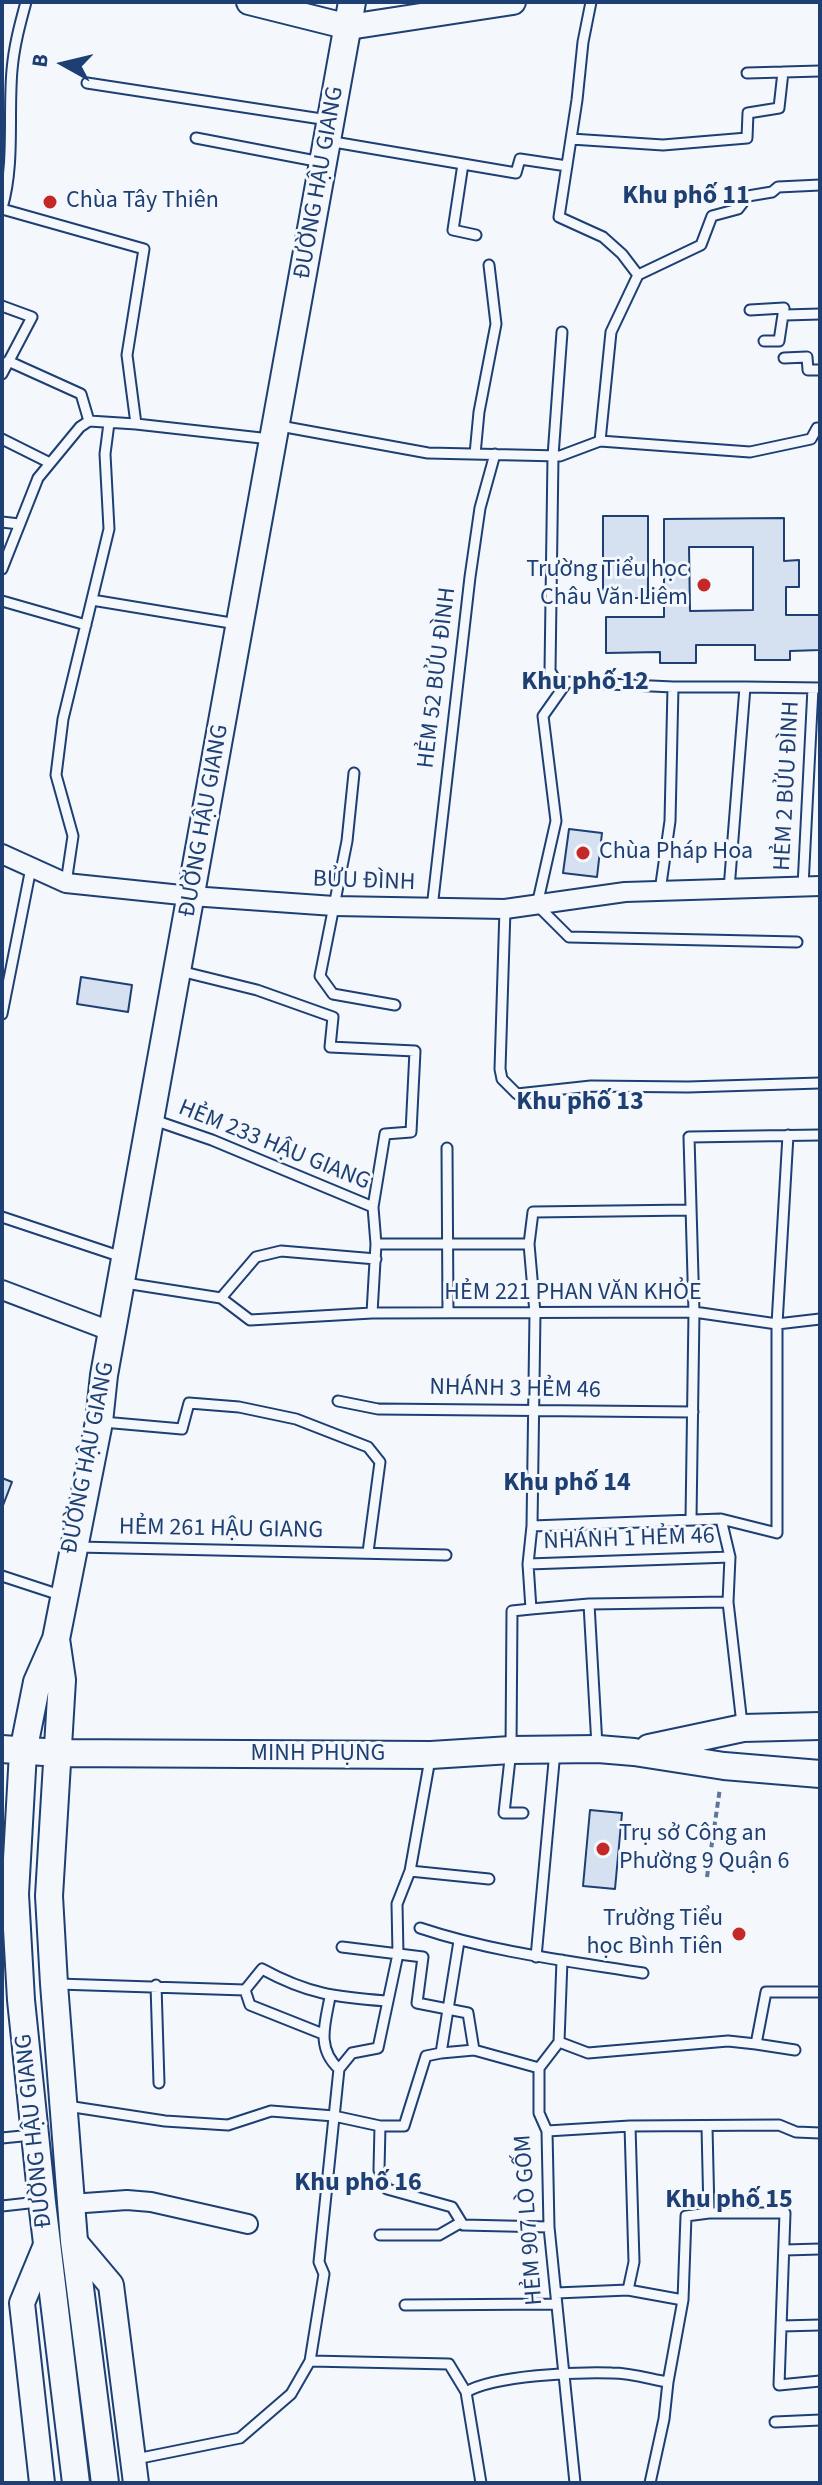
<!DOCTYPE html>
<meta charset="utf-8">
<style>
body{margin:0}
#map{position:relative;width:822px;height:2485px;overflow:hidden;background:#f4f7fb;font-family:"Source Sans 3",sans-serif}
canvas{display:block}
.frame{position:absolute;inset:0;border:4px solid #1d3f73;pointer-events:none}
.north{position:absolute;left:24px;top:24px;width:80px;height:80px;-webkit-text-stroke:6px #f4f7fb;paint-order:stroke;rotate:278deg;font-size:22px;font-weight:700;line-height:32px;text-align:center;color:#1d3f73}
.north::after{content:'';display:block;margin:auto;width:28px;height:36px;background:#1d3f73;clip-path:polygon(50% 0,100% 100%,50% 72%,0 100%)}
</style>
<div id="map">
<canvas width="822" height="2485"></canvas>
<div class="frame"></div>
<div class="north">B</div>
</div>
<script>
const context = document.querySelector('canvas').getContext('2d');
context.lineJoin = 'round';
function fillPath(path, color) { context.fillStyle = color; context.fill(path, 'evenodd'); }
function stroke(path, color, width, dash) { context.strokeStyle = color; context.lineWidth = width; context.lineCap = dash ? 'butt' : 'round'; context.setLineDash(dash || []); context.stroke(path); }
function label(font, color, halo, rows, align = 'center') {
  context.font = font + ' "Source Sans 3",sans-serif'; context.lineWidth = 6; context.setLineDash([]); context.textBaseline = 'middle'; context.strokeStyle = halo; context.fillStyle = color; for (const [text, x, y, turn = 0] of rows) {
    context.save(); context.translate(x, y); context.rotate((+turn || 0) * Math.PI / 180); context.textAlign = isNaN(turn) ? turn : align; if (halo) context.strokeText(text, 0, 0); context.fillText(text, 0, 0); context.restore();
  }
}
const building = new Path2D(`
 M603,516H648V598H603Z
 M784,518V561L799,560V587H786V615H820V650L790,651V660H755V645H696V663H660V652L606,653V617H664V519ZM689,547H753V610L690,611Z
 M569,829L602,833L597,877L563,873Z
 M81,977L132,985L128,1012L77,1004Z
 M2,1478L12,1482L2,1508Z
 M590,1810L622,1813L615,1889L583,1886Z`);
const path = new Path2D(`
 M707,1877L720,1788`);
const service = new Path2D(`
 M591,2L583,42L577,100L559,217L603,237L622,254L638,275
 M747,73L820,71
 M87,83L328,120
 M196,138L321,162
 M571,139L663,145L747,138L748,113L779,108L783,72
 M328,141L516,173L520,159L567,166
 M463,164L453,230L476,235
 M2,208C15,164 8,115 12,70C14,46 20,24 26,2
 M2,209L144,249L127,355L136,424
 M638,275L701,245L712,216L738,209L748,196L772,192L778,187L820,185
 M2,306L32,317L2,374
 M750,310L784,308L779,341H764
 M785,315L820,314
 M784,358L807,357L808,370H820
 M8,361L81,394L89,421
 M280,426L428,453L560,456L600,441L750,452L811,439L817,428H820
 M2,439L50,463
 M600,441L611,332L638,275
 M475,454L479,412L496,324L489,265
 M2,522L19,524
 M2,569L38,478L80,427L89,421L136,424L270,439
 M92,600L237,624
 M2,601L86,625
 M673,687L567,682L543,716L556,821L537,905L569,937L797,942
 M561,689L550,671L553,456L562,332
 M354,773L347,841L320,976L333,994L395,1005
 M66,883L73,836L56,775L63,719L109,529L105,454L109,423
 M803,886L813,688
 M729,889L745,687L820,688
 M660,891L670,821L673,687H745
 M432,908L470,577L480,508L495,454
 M505,909L500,1069L502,1079L517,1094L591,1086L688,1087L820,1083
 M180,971L257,990L333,1017L330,1047L415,1051L411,1132L385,1134L373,1207
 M2,1014L31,868
 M151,1119L212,1140L373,1207L376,1244L372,1313
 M447,1148L448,1313
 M2,1217L122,1257
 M376,1244H529
 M125,1283L221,1298L250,1320L372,1313L694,1312L777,1324L820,1319
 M221,1298L256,1257L281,1251L376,1259
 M338,1401L378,1409L693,1412
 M103,1422L182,1429L189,1403L239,1407L296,1419L368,1447L380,1462L368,1552
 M691,1519L694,1312L689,1137L820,1135
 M532,1526L721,1519
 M77,1547L446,1555
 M528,1564L730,1557
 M2,1576L60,1595
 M589,1604L597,1746
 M531,1609L589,1604L728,1602
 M742,1724L728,1602L730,1557L721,1519L777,1533V1324L788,1135
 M523,1813H504L511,1750L512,1611L531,1609L528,1564L532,1526L535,1313L529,1244L533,1212L691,1210
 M410,1871L489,1879
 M420,1928C492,1952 568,1961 643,1973
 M342,1947L423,1957L417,2003L468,2013L474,2050
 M536,1957L555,1751
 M562,1960L559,2042L539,2068V2113L547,2131L549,2227L575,2483
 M58,1984L245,1990L262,1969C308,1994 335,1997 386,2001
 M156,1985L159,2083
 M245,1990L250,2005L323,2034
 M330,1997C325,2024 316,2048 339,2069
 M559,2042L588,2053L728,2041L756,2044L766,1992H820
 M756,2044L795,2050
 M441,2053L474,2050L539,2068
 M67,2106L165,2121L228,2125L271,2111L334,2116L380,2126L379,2170L387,2189L452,2207L463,2225L549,2227
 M380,2126H404L426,2056L441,2053L459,1941
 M547,2131L630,2126L779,2125L796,2132L820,2133
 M2,2138L32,2135
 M2,2206L38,2202
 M709,2213H785L779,2385L820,2381
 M380,2235H439L460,2223
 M785,2250L820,2249
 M628,2290L683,2300
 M556,2293L628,2290L634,2262L630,2126
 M405,2305L556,2304
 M782,2326L820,2325
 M310,2361L324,2274L319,2262L339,2069L352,2053L378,2048L398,1954L397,1904L410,1871L430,1759
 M466,2392L481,2483
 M775,2422L820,2420
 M136,2459L240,2438L291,2394L310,2361L449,2364L466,2392C496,2375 576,2372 612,2373C631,2373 650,2379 668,2382
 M650,2483L664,2419L668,2382L683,2300L686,2216L709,2213L707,2127`);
const minor = new Path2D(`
 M2,854L66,883L191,896L334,906L505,909L625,892L820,886
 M2,1290L113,1332
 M71,2204L127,2200L151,2202L248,2224`);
const tertiary = new Path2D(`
 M249,2L349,27L513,2
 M74,2241L111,2285L136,2483
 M42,2483L22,2303L46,2245`);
const secondary = new Path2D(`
 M56,1639L62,1680L49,1896L54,1984L74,2241L105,2483
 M649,1748L743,1728L820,1726
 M2,1749L58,1753L431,1755L511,1750L598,1749L634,1752L724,1766L820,1774
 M76,2483L42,2202L21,2000L15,1894L23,1752L37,1682L56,1639L99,1422L104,1375L352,2`);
const markers = [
 [50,202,8,"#c62828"],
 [704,585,8,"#c62828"],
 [583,853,8,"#c62828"],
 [603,1849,8,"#c62828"],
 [739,1934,8,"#c62828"]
];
const streetNames = [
 ["ĐƯỜNG HẬU GIANG",320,183,-80],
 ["HẺM 52 BỬU ĐÌNH",438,678,-83],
 ["HẺM 2 BỬU ĐÌNH",788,786,-87],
 ["ĐƯỜNG HẬU GIANG",205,821,-80],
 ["BỬU ĐÌNH",364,882,2],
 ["HẺM 233 HẬU GIANG",274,1146,22],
 ["HẺM 221 PHAN VĂN KHỎE",573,1294],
 ["NHÁNH 3 HẺM 46",515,1390,1],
 ["ĐƯỜNG HẬU GIANG",89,1458,-79],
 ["HẺM 261 HẬU GIANG",221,1530,1],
 ["NHÁNH 1 HẺM 46",629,1540,-2],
 ["MINH PHỤNG",318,1755],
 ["ĐƯỜNG HẬU GIANG",35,2131,-96],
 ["HẺM 907 LÒ GỐM",530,2220,-94]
];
const poiNames = [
 ["Chùa Tây Thiên",66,202],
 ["Trường Tiểu học",688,571,"right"],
 ["Châu Văn Liêm",688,599,"right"],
 ["Chùa Pháp Hoa",599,853],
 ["Trụ sở Công an",619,1835],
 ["Phường 9 Quận 6",619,1863],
 ["Trường Tiểu",723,1920,"right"],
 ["học Bình Tiên",723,1948,"right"]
];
const neighbourhoodNames = [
 ["Khu phố 11",686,197],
 ["Khu phố 12",585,683],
 ["Khu phố 13",580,1103],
 ["Khu phố 14",567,1484],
 ["Khu phố 16",358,2184],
 ["Khu phố 15",729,2201]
];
fillPath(building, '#d5e0f0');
stroke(building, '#1d3f73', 2);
stroke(service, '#1d3f73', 13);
stroke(minor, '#1d3f73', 22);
stroke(tertiary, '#1d3f73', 28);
stroke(secondary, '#1d3f73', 30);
stroke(path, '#5e769c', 4, [6, 4]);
stroke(service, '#f4f7fb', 9);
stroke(minor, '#f4f7fb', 18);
stroke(tertiary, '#f4f7fb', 24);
stroke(secondary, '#f4f7fb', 26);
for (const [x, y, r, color] of markers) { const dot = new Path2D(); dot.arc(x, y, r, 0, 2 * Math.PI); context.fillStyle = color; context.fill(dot); stroke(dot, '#f4f7fb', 3); }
label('24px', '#1d3f73', '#f4f7fb', streetNames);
label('24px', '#1d3f73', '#f4f7fb', poiNames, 'left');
label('bold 26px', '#1d3f73', '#f4f7fb', neighbourhoodNames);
</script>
